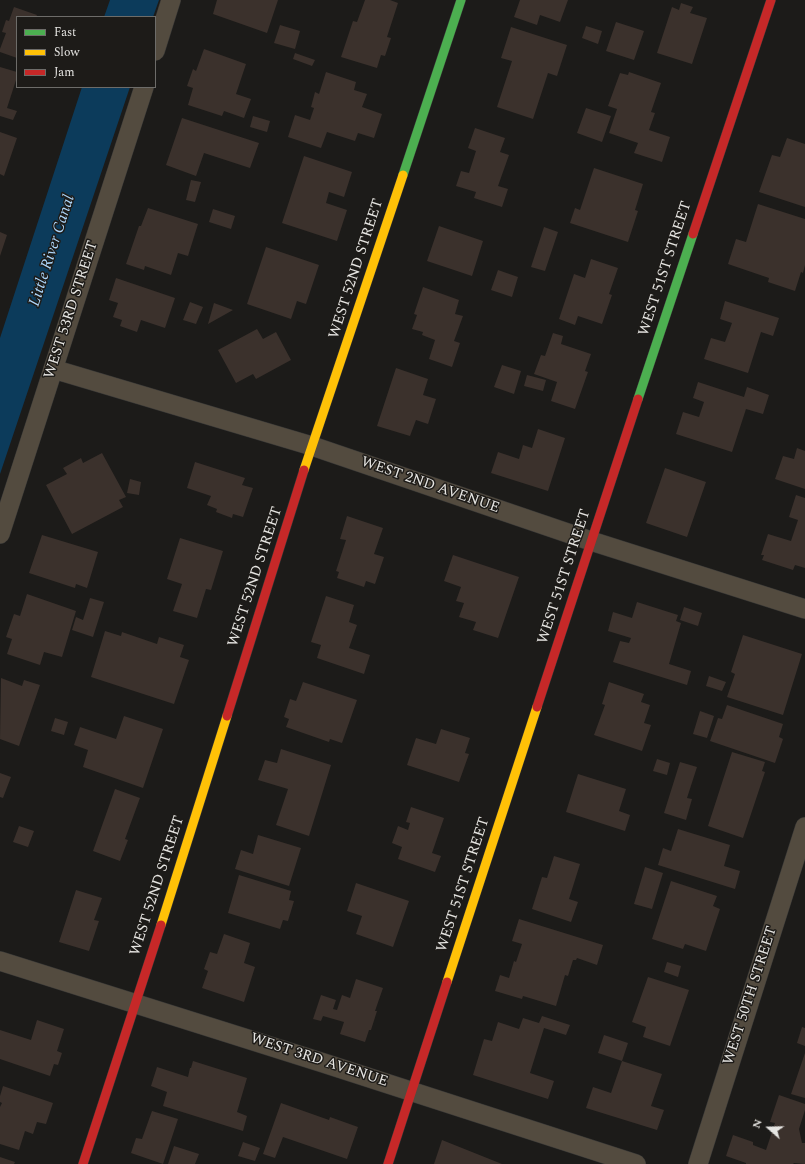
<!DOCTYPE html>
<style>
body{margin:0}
#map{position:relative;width:805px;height:1164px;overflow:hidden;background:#1c1b19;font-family:Spectral,serif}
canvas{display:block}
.legend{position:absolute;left:16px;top:16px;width:140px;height:72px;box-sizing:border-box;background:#1d1b18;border:1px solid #6d6c69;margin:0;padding:5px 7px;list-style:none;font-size:12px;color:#e6e5e2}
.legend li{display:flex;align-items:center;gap:8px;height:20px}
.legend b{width:20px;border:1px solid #6d6c69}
.north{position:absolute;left:749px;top:1108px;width:40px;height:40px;-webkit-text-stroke:3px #1d1b18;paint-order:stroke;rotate:290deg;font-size:11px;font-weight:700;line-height:16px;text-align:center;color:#e6e5e2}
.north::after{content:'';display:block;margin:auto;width:14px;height:18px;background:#e6e5e2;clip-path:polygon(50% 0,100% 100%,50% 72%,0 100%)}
</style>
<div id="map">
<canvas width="805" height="1164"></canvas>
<ul class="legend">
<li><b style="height:5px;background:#4caf50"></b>Fast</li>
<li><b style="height:5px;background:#ffc107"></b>Slow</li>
<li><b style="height:5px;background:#c62828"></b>Jam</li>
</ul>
<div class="north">N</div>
</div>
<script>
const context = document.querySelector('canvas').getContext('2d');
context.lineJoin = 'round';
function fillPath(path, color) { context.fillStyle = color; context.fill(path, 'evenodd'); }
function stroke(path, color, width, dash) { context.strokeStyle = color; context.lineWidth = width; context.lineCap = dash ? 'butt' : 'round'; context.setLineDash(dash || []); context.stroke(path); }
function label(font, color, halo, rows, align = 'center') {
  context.font = font + ' Spectral,serif'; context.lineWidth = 3; context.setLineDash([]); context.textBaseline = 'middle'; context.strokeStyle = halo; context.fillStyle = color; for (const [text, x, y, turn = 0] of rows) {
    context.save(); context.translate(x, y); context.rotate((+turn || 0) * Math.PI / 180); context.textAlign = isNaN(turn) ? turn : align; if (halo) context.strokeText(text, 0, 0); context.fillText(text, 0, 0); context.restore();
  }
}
const water = new Path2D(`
 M110,0H159L153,17H104Z
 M82,87H130L0,474V338Z`);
const building = new Path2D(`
 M217,0H278L267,33L213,14Z
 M365,0H390L398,3L387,37L391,38L385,56L381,55L377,68L341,57L353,21L357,22Z
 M520,0H568L560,22L540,15L537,25L514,17Z
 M681,3L693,7L690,13L707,18L692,64L657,53L672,7L679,10Z
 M14,7L37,15L36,17H17V58L0,52V49L6,33L2,32L6,20L9,21Z
 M616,22L644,31L634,60L606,51Z
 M280,25L300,31L295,49L274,43Z
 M586,26L602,31L598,44L582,38Z
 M511,27L567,45L557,76L548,73L533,119L497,107L512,61L501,58Z
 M204,49L246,64L236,94L251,99L244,118L224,111L222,116L188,105L193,88L187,86L193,69L196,71Z
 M295,53L315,60L312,66L293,59Z
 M0,67L17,72V77L7,108L17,111L13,120L0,116Z
 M326,72L356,82L354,90L367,94L362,107L382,114L374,138L358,133L355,141L327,132L321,148L288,137L295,115L310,120L314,108L311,107L315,92L319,94Z
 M629,72L661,83L651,112L655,113L649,130L670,137L662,162L634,153L638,143L609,133L617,109L608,106L620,73L628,75Z
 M586,108L611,116L602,142L577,133Z
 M253,116L270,121L267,132L250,127Z
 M182,118L259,143L250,168L204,153L196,176L166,165Z
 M475,128L505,138L500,152L509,155L498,186L508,189L502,207L474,198L476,192L456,186L461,171L469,173L476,151L468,148Z
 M0,132L17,138L4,176L0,174Z
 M787,138L805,144V207L759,192L772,155L780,157Z
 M304,156L352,172L344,197L329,192L326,203L347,210L337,241L282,223Z
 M594,168L643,184L635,210L638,211L628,242L570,223L575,208L580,210Z
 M191,180L201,182L195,202L186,200Z
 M758,204L805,219V265L803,273L801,272L795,291L768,282L769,278L728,264L736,239L746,242Z
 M148,208L198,224L188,256L178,253L171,275L145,266L144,270L126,264L139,226H141Z
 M213,209L235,216L231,229L209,222Z
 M439,226L483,241L472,276L427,261Z
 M544,227L558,232L545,271L531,267Z
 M0,232L7,235L0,256Z
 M266,247L319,265L306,304L297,301L291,319L247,304Z
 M591,259L618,268L609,294L612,295L602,324L578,316L575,325L559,319L574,274L585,278Z
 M498,270L518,277L512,297L491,290Z
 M116,278L175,298L165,328L141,320L137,332L120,326L122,320L113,317L118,303L109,300Z
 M423,287L459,300L455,314L463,316L454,341L460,343L452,367L429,359L435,340L422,335L423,332L412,329L417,315L414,314Z
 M725,301L779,318L773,336L761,332L748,373L704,359L711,338L725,342L732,323L720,319Z
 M190,302L203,307L196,324L183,320Z
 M214,303L233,310L208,324Z
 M257,329L263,339L276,332L291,360L256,379L253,374L236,383L218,350Z
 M553,333L563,336L561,344L591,354L585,371L588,372L575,409L551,401L557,382L534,374L541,355L545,356Z
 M502,365L521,371L514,394L494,387Z
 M396,368L428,379L423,395L436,399L428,424L416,420L410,436L377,426Z
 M527,375L546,380L543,391L524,386Z
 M698,382L744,397L747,387L769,395L763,414L746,409L732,452L676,434L683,412L699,417L704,402L693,398Z
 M538,429L565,438L548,491L491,473L498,452L519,459L523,445L532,448Z
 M797,448L805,451V489L775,479L783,456L794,459Z
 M102,453L126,497L119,500L123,507L72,534L46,485L67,474L63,468L81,458L83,463Z
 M195,462L245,478L242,485L253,488L243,517L233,514L232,518L216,512L217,509L207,505L211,496L187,488Z
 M665,468L706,482L687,537L646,523Z
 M130,479L141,482L139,495L127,493Z
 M796,495L805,498V568L795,565L793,570L762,560L764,555H761L768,534L791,541L798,520L789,517Z
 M347,516L383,528L374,554L384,557L375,584L366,581L364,587L337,578L339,572L336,571L346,540L340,539Z
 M42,535L98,552L87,588L76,584L75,588L29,573Z
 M180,538L223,551L211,590L206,589L197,618L173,611L182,584L167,579Z
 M453,555L519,577L498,638L473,630L476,622L459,617L464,603L456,601L461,587L444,581Z
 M27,594L76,611L62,657L44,652L40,665L7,654L12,639L6,637L14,614L20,616Z
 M326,596L354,605L349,622L357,625L349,648L370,655L364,674L317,658L321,645L311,642Z
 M90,598L104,602L93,637L72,630L76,617L83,620Z
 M637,602L678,615L676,621L681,623L669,664L691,671L687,685L613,662L620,641L629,643L631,638L608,631L613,612L632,618Z
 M684,607L702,613L698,626L680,620Z
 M105,631L121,636L122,632L157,644L159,637L184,645L180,657L189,660L174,704L91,677Z
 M743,635L802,654L783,715L727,697L735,674L731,672Z
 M709,676L726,682L722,691L706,686Z
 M1,678L22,686L24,680L40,685L19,746L0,739Z
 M303,682L357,700L342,743L330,739L329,742L286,727L289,719L284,717L290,699L296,701Z
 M609,682L644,694L641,702L650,705L644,723L651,725L642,751L594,735L605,705L602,704Z
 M727,705L783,724L779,737L783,739L775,763L710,741L718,718L722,719Z
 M700,711L714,716L707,738L693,734Z
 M124,716L163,729L143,788L83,767L88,750L74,745L80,727L116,739Z
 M55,718L68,722L64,735L51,731Z
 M441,729L470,738L465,753L469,754L459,782L407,765L416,738L436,744Z
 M281,749L331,765L309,836L276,825L288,789L258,780L265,760L277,763Z
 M732,752L765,762L762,771L765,772L743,838L708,826Z
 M657,759L670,763L667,775L653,771Z
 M680,762L697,767L687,798L692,799L686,820L664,813Z
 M0,773L11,777L3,798L0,797Z
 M578,774L626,789L619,811L630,815L625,831L566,812Z
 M115,789L140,798L125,839L128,840L120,861L93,851Z
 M411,807L444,818L432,853L441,856L435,872L398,859L402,847L392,843L398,826L408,830L410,823L406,822Z
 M19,826L34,831L28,847L13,842Z
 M678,829L730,845L724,866L740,871L735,889L658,865L663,848L671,851Z
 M258,835L301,848L289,886L235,869L241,850L253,854Z
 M554,856L580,864L569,899L578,902L571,922L532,909L542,877L547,878Z
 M645,867L663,873L652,909L634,904Z
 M239,875L291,891L289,900L294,901L288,921L283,920L280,929L228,913Z
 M671,881L717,896L713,906L720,909L706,951L685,944L683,949L652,939Z
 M356,883L409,901L393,947L356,934L362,916L347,911Z
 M76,890L102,898L94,920L99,921L89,951L59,942Z
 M519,919L603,945L597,965L577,958L576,960H573L568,976L565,975L556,1006L523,996L522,999L495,991L500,975L509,978L514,961L516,962L522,944L512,941Z
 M224,934L250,943L244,963L255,967L244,1002L202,988L208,971L204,969L210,952L217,954Z
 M667,962L681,966L678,977L664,972Z
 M648,977L689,990L670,1046L643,1037L646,1027L632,1022Z
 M356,979L383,988L375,1011H377L371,1030H369L365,1042L340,1034L344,1022L323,1016L321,1021L313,1019L321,995L336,1000L333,1009L337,1010L342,995L350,998Z
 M542,1016L570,1025L566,1035L544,1028L530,1073L554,1081L548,1099L473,1075L484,1039L492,1041L498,1022L519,1029L523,1018L539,1023Z
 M37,1020L64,1029L57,1051L62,1053L58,1065L54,1064L50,1076L0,1059V1030L31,1040Z
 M802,1027L805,1028V1046L797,1043Z
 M604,1035L628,1043L622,1061L598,1053Z
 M805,1053V1098L791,1094Z
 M193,1061L247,1078L237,1112L247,1116L243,1131L163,1106L167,1092L151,1086L157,1067L188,1077L190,1068H191Z
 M622,1061L662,1074L651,1106L664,1110L657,1130L586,1108L593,1087L611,1093Z
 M3,1086L53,1103L46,1124L37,1122L33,1134L25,1131L19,1150L0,1144V1107L2,1103L0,1102V1096Z
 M779,1095L805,1104V1110L799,1129L802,1143H805V1164L794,1163L793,1164H746V1163L726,1156L733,1135L753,1142V1145L766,1150L775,1123L770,1122Z
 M281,1103L329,1120L330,1117L358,1127L347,1159L283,1137L275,1158L263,1154Z
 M152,1111L178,1119L163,1164L131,1153L136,1138L142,1139Z
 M442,1140L502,1164H434Z
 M243,1142L260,1148L255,1161L238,1156Z
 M174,1146L199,1154L195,1164H168Z
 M0,1157L15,1162L14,1164H0Z`);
const street = new Path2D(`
 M155,51L171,0
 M53,369L312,446L591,541L805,609
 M0,534L144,87
 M0,961C213,1027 424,1095 636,1164
 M698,1164L805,827`);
const fast = new Path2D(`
 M403,175L461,0
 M638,399L693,234`);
const slow = new Path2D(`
 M304,470L403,175
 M161,925L227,716
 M447,982L537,707`);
const jam = new Path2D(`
 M693,234L771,0
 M537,707L638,399
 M227,716L304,470
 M83,1164L161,925
 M388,1164L447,982`);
const streetNames = [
 ["WEST 52ND STREET",357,269,-72],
 ["WEST 51ST STREET",666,269,-72],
 ["WEST 53RD STREET",72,310,-72],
 ["WEST 2ND AVENUE",430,486,19],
 ["WEST 52ND STREET",256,577,-72],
 ["WEST 51ST STREET",565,577,-72],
 ["WEST 51ST STREET",464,885,-72],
 ["WEST 52ND STREET",158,886,-72],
 ["WEST 50TH STREET",751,996,-72],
 ["WEST 3RD AVENUE",319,1061,18]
];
const waterNames = [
 ["Little River Canal",53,251,-72]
];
fillPath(water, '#0c3b5b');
fillPath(building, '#3b312c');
stroke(street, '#373736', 20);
stroke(fast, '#373736', 10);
stroke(slow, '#373736', 10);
stroke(jam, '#373736', 10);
stroke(street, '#534b3f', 19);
stroke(fast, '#4caf50', 9);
stroke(slow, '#ffc107', 9);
stroke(jam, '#c62828', 9);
label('15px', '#e6e5e2', '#1d1b18', streetNames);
label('italic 16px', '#add6fa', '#1d1b18', waterNames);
</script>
